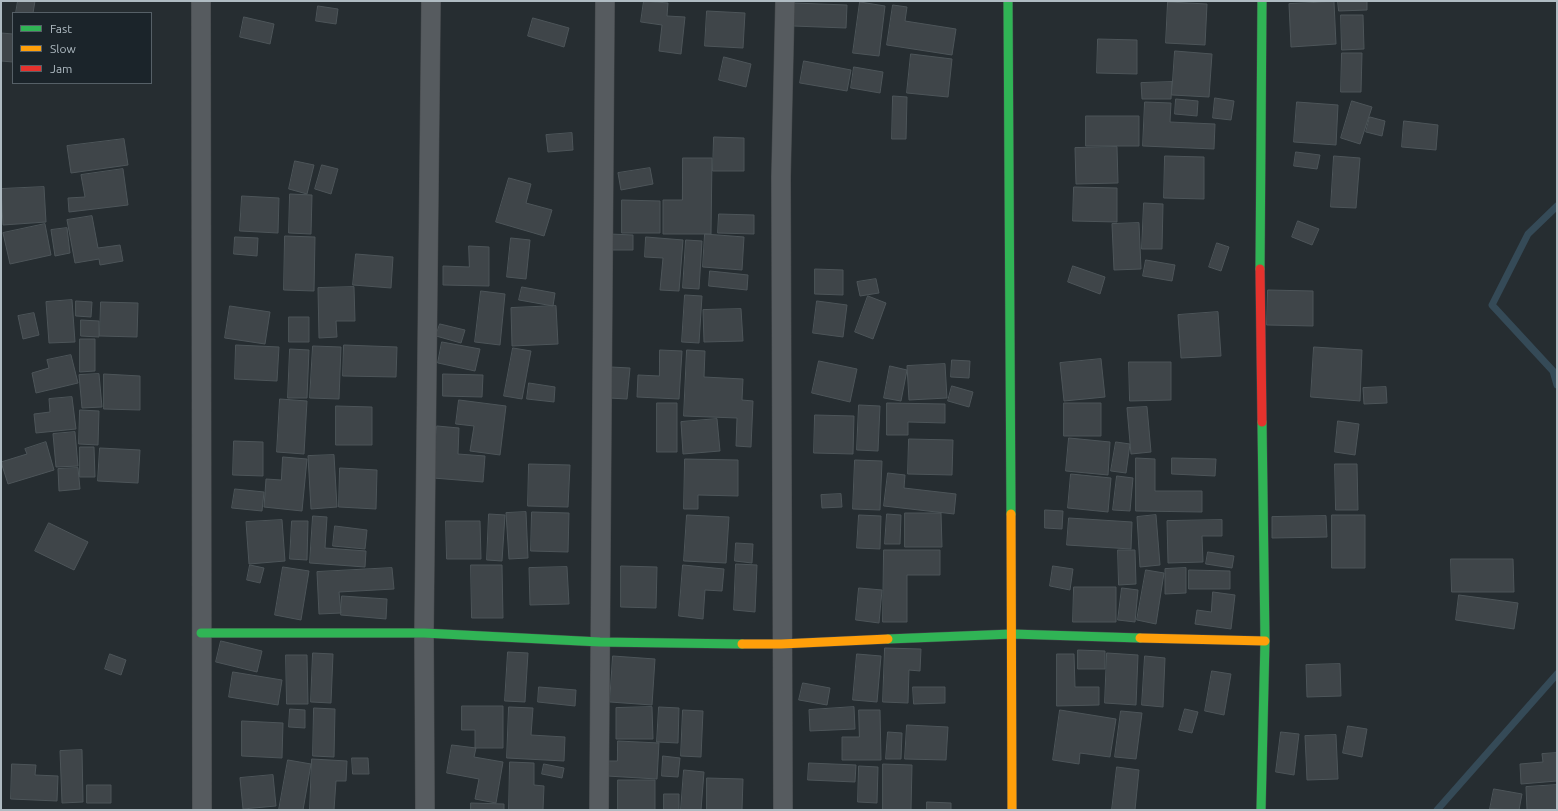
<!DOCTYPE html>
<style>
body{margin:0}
#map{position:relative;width:1558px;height:811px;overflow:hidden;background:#262d31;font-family:Ubuntu,sans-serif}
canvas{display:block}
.frame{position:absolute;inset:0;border:2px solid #afbbc2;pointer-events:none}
.legend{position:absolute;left:12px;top:12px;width:140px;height:72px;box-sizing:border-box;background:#1b242a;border:1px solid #566067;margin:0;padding:5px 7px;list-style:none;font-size:12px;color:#afbbc2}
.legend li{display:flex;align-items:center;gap:8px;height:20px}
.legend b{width:20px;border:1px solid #566067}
</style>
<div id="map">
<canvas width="1558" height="811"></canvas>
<div class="frame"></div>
<ul class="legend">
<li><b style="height:5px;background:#30b455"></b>Fast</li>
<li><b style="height:5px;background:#ff9f0a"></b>Slow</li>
<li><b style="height:5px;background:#e5322d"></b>Jam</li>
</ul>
</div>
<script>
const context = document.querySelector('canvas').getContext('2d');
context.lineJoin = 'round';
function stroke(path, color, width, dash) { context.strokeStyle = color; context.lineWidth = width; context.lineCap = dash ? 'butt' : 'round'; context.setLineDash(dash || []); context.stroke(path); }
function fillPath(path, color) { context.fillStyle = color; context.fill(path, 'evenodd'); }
const stream = new Path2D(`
 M1557,206L1528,234L1492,305L1553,371L1557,385
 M1437,810L1557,674`);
const building = new Path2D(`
 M18,1H35L33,13H16Z
 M644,1L668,3L667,16L685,17L681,54L659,51L662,25L641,22Z
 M1338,1H1367V10L1339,11Z
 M860,2L885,6L879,56L853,53Z
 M1168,2L1207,4L1205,45L1166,43Z
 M1334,2L1336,44L1291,47L1289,4Z
 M794,3L847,5L846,28L793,26Z
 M893,5L907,7L905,21L956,29L952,55L887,45Z
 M318,6L338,9L336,24L316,21Z
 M707,11L745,13L743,48L705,46Z
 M1341,15H1363L1364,49L1342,50Z
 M244,17L274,24L270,44L240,37Z
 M533,18L569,28L564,47L528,36Z
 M1,33L13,34V62L1,61Z
 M1098,39L1137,40V74L1097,73Z
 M1175,51L1212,54L1209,97L1172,95Z
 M1342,53H1362L1361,92H1341Z
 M911,54L952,59L948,97L907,93Z
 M724,57L751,64L746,87L719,80Z
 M804,61L851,70L847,91L800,83Z
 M854,67L883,72L880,93L851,88Z
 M1172,82L1171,99H1142L1141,83Z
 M893,96L907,97L906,139H892Z
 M1215,98L1234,101L1231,120L1213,118Z
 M1176,99L1198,101L1197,116L1175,114Z
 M1352,101L1372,107L1360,144L1341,138Z
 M1145,102L1171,103L1170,122L1215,124L1214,149L1143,146Z
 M1297,102L1338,105L1336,145L1294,142Z
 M1086,116H1139V146H1086Z
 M1370,117L1385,121L1382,136L1366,132Z
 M1404,121L1438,125L1436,150L1402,147Z
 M572,133L573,150L548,152L546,135Z
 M714,137L744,138V171H713Z
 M124,139L128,165L71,173L67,146Z
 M1117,147L1118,183L1076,184L1075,148Z
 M1296,152L1320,155L1317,169L1294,166Z
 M1165,156L1204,157V199L1164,198Z
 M1334,156L1360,158L1356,208L1331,207Z
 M683,158H712L711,234H663V200H682Z
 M295,161L314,165L307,194L289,189Z
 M322,165L338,169L331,194L315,189Z
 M650,168L653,184L621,190L618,173Z
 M123,169L128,205L69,212L68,198L85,197L81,175Z
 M509,178L531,184L526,203L552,210L544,236L496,222Z
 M44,187L46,222L3,225L1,189Z
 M1074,187L1117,188V222L1073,221Z
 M290,194L312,195L311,234L289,233Z
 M242,196L279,198L278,233L240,231Z
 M622,200L660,201V233H622Z
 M1144,203L1163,204L1162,249H1142Z
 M719,214L754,215V234L718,233Z
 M92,216L98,248L120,245L123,261L100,265L99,259L75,263L67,220Z
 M1298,221L1319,229L1312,245L1292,237Z
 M1139,223L1141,269L1114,270L1112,224Z
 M45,224L51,255L10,264L3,233Z
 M67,228L70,253L55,256L51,230Z
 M609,234L633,235V250H609Z
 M705,234L744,237L742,270L703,267Z
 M285,236L315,237L314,291L284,290Z
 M235,237L258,238L257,256L234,254Z
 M646,237L683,240L679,291L660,290L663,258L645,257Z
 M511,238L530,240L526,279L507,277Z
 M686,240L702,241L699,289L683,288Z
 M1217,243L1229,247L1221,271L1209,267Z
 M469,246L489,247V286L443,285V266L469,267Z
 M356,254L393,257L391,288L353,285Z
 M1146,260L1175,265L1172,281L1143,276Z
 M1073,266L1105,277L1100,294L1068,282Z
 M815,269L843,270V295L815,294Z
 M710,271L748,275L747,290L709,286Z
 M876,279L879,293L860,296L857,282Z
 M354,287L355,321H336L337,337L319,338L318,288Z
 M522,287L555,293L553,306L519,300Z
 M1268,290L1313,291V326L1267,325Z
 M481,291L505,294L500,345L475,342Z
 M685,295L702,296L699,343L682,342Z
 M868,296L886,303L873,339L855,332Z
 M72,300L75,342L49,343L46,302Z
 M76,301L92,302L91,317L76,316Z
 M817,301L847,305L843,337L813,333Z
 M101,302L138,303L137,337L100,336Z
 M230,306L270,312L265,344L225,338Z
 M556,306L558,344L512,346L511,308Z
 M741,309L743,341L704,342L703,310Z
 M1218,312L1221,356L1181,358L1178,315Z
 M34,313L39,335L23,339L18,316Z
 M289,317H309V342H289Z
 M81,320L99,321V337L81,336Z
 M440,324L465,330L461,343L436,336Z
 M80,339H95V371L80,372Z
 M442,342L480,349L475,371L438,363Z
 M236,345L279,347L277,381L235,379Z
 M344,345L397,347L396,377L343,376Z
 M313,346L341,347L339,399L310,398Z
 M1314,347L1362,350L1360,401L1311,397Z
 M513,348L531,351L522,399L504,396Z
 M290,349L309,350L307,398H288Z
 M660,350L682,351L679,399L637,397L638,375L659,376Z
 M687,350L705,351L704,377L743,379L742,400L753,401L751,447L736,446L737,418L684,416Z
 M71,355L78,383L36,393L32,373L49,368L47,360Z
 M1101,359L1105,397L1064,401L1060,363Z
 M952,360L970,361L969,378L951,377Z
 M819,361L857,369L850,402L812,393Z
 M1129,362H1171V400L1130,401Z
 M945,364L947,398L909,400L907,366Z
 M890,366L907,370L901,401L884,398Z
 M611,367L630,368L627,399L609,398Z
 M99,374L102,407L82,408L79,375Z
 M104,374L140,376V410L104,409Z
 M443,374L483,375L482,397L443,396Z
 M529,383L555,387L554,402L527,399Z
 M952,386L973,392L969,407L948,401Z
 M1386,387L1387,403L1364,404L1363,388Z
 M72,397L76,429L36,433L34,414L50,412L49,399Z
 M280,399L307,401L304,454L277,452Z
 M459,400L506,406L500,455L470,451L474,426L456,424Z
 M657,403H677V452H657Z
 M887,403L945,404V423L908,422V435H887Z
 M1064,403H1101V436H1064Z
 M859,405L880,406L878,451L857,450Z
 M336,406L372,407V445H336Z
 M1147,407L1151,452L1131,454L1127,408Z
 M80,410L99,411L98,445L79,444Z
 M815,415L854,416L853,454L814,453Z
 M717,419L720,451L683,454L681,422Z
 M1338,421L1359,424L1355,455L1335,452Z
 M437,426L459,428L458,454L485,456L483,482L433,478Z
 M75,432L78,466L56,467L53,434Z
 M1069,438L1110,442L1108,475L1066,471Z
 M909,439L953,440L952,475L908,474Z
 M234,441L263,442V476L233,475Z
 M46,442L54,470L8,484L1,462L27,454L25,449Z
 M1116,442L1130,444L1126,473L1111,471Z
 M80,447H94L95,477H80Z
 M100,448L140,450L138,483L98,481Z
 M334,455L337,507L311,509L308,456Z
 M283,457L307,459L302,511L264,507L266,479L281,480Z
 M1136,458L1155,459V491H1202V512L1136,511Z
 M1172,458L1216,459L1215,476L1172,474Z
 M685,459L738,460V496L698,495V509H684Z
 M855,460L882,461L880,510L853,509Z
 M529,464L570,465L568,507L528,506Z
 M1335,464H1357L1358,510H1336Z
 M78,468L80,489L59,491L58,469Z
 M340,468L377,470L376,509L339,507Z
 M888,473L905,475L904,488L956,494L954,514L884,506Z
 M1071,474L1111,478L1108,512L1068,508Z
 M1117,476L1133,478L1130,511L1113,510Z
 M235,489L264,492L262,511L232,508Z
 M841,494L842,507L822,508L821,495Z
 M1045,510L1063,511L1062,529L1045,528Z
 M526,512L528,558L509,559L506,513Z
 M532,512L569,513L568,552L531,551Z
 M905,513H941L942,547H905Z
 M489,514L505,515L502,561L487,560Z
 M887,514L901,515L900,544H885Z
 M687,515L729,517L726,563L684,561Z
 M859,515L881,516L880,549L857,548Z
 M1156,515L1160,565L1140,567L1137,517Z
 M1332,515H1365V568H1332Z
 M313,516L327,517L325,548L366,551L365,567L310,563Z
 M1326,516L1327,537L1272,538V517Z
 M1069,518L1132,522L1131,549L1067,545Z
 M282,520L285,561L249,564L246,522Z
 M1222,520V536H1202L1203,562L1168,563L1167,521Z
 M292,521H308L307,560L290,559Z
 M446,521H480L481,559H447Z
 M49,523L88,542L74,570L35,551Z
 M335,526L367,530L365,549L333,546Z
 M736,543L753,544L752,563L735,561Z
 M884,550H940V575H907V622H883Z
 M1118,550H1135L1136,584L1119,585Z
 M1208,552L1234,556L1232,568L1206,564Z
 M1451,559H1513L1514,592H1452Z
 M736,564L757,565L755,612L734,610Z
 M250,565L264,568L260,583L247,580Z
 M471,565H502L503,618H472Z
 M683,565L724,569L722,591L705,590L703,619L679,616Z
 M621,566L657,567L656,608L621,607Z
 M1053,566L1073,569L1070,590L1050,586Z
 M283,567L309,571L301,620L275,615Z
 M567,567L569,604L530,605L529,568Z
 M392,568L394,589L339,592L341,613L319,614L317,572Z
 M1186,568V593L1165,594V569Z
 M1146,570L1164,573L1156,624L1137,620Z
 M1189,570L1230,571V589H1189Z
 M1074,587H1116V622H1073Z
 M859,588L882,590L879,623L856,620Z
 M1122,588L1138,590L1135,622L1118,620Z
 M1213,592L1235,595L1231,629L1195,624L1197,610L1211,612Z
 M1459,595L1518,603L1514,629L1456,620Z
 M342,596L387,599L386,619L341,615Z
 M221,641L262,651L257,672L216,662Z
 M885,648L921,649L920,671L909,670L908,703L883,702Z
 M1078,650L1105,651V669H1078Z
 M508,652L528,653L525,702L505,701Z
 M313,653L333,654L331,703L311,702Z
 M1107,653L1138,655L1136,705L1105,703Z
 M110,654L126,660L121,675L105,669Z
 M857,654L881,656L877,702L853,700Z
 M1057,654H1074L1075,687H1099V705L1057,706Z
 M286,655H307L308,704H287Z
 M613,656L655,659L652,705L610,702Z
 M1145,656L1165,658L1163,707L1142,705Z
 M1340,664L1341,696L1307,697L1306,665Z
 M1212,671L1231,674L1224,715L1205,711Z
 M233,672L282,680L278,705L229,697Z
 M803,683L830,688L827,705L799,700Z
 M539,687L576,690L575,706L538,702Z
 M913,687H945V703L914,704Z
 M462,706H503V748H475V730H462Z
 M509,707L533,708L531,735L565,737L564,761L507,758Z
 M652,707L653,739H616V708Z
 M659,707L679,708L678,743L657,742Z
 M854,707L855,729L810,731L809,710Z
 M314,708L335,709L334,757L313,756Z
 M290,709L305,710V728L289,727Z
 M1185,709L1198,712L1192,733L1179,730Z
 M683,710L703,711L701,757L681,756Z
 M859,710H880L881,760H842V737H859Z
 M1060,710L1116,719L1110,757L1080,753L1079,764L1053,760Z
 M1121,711L1142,713L1136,759L1115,757Z
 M242,721L283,723L282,758L242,756Z
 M907,725L948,727L946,760L905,759Z
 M1348,726L1367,729L1362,757L1343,753Z
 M888,732L902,733L901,759H886Z
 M1281,732L1299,734L1294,775L1276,772Z
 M1336,735L1338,779L1307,780L1305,736Z
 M618,741L659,743L657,779L607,776L608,761H617Z
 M452,745L476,748L474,757L503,762L496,803L475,799L479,779L447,773Z
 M82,750L83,802L62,803L60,751Z
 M1557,753V781L1521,784L1520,764L1543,762L1542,754Z
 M663,756L680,758L678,777L662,776Z
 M352,758H368L369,774H353Z
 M312,759L347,761L346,781H336L334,810H310Z
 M288,760L311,764L303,810H279Z
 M510,762L534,763V785L544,786L543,810H509Z
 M809,763L856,765L855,782L808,780Z
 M12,764L36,765L35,775L58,776L57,801L11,799Z
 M544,764L564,768L562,778L542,774Z
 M883,764L912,765L911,810H883Z
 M859,766L878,767L877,803L858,802Z
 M1117,767L1139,770L1135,810H1112Z
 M684,770L704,772L701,810H681Z
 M273,775L276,806L243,809L240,778Z
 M707,778L743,779L742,810H707Z
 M618,780H655V810H618Z
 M87,785H111V803H87Z
 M1557,785V810H1527L1526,787Z
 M1494,789L1522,794L1519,810L1490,809Z
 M664,794H679V810H664Z
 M927,802L951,803V810H927Z
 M471,803L504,804V810H471Z`);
const street = new Path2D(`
 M201,1L202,810
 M425,810L424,633L431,1
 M599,810L605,1
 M783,810L781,177L785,1`);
const fast = new Path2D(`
 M1008,1L1011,514
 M1260,269L1262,1
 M201,633H424L600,642L742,644
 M888,639L1012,634L1140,638
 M1261,810L1265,641L1262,422`);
const slow = new Path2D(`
 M1011,514L1012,810
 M1140,638L1265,641
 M742,644H781L888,639`);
const jam = new Path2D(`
 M1260,269L1262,422`);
stroke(stream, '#354a57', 7);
fillPath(building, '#3f4549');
stroke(building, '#4d5559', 1);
stroke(street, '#44484b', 20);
stroke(fast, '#44484b', 10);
stroke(slow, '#44484b', 10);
stroke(jam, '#44484b', 10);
stroke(street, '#565b5f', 19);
stroke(fast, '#30b455', 9);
stroke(slow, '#ff9f0a', 9);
stroke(jam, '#e5322d', 9);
</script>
